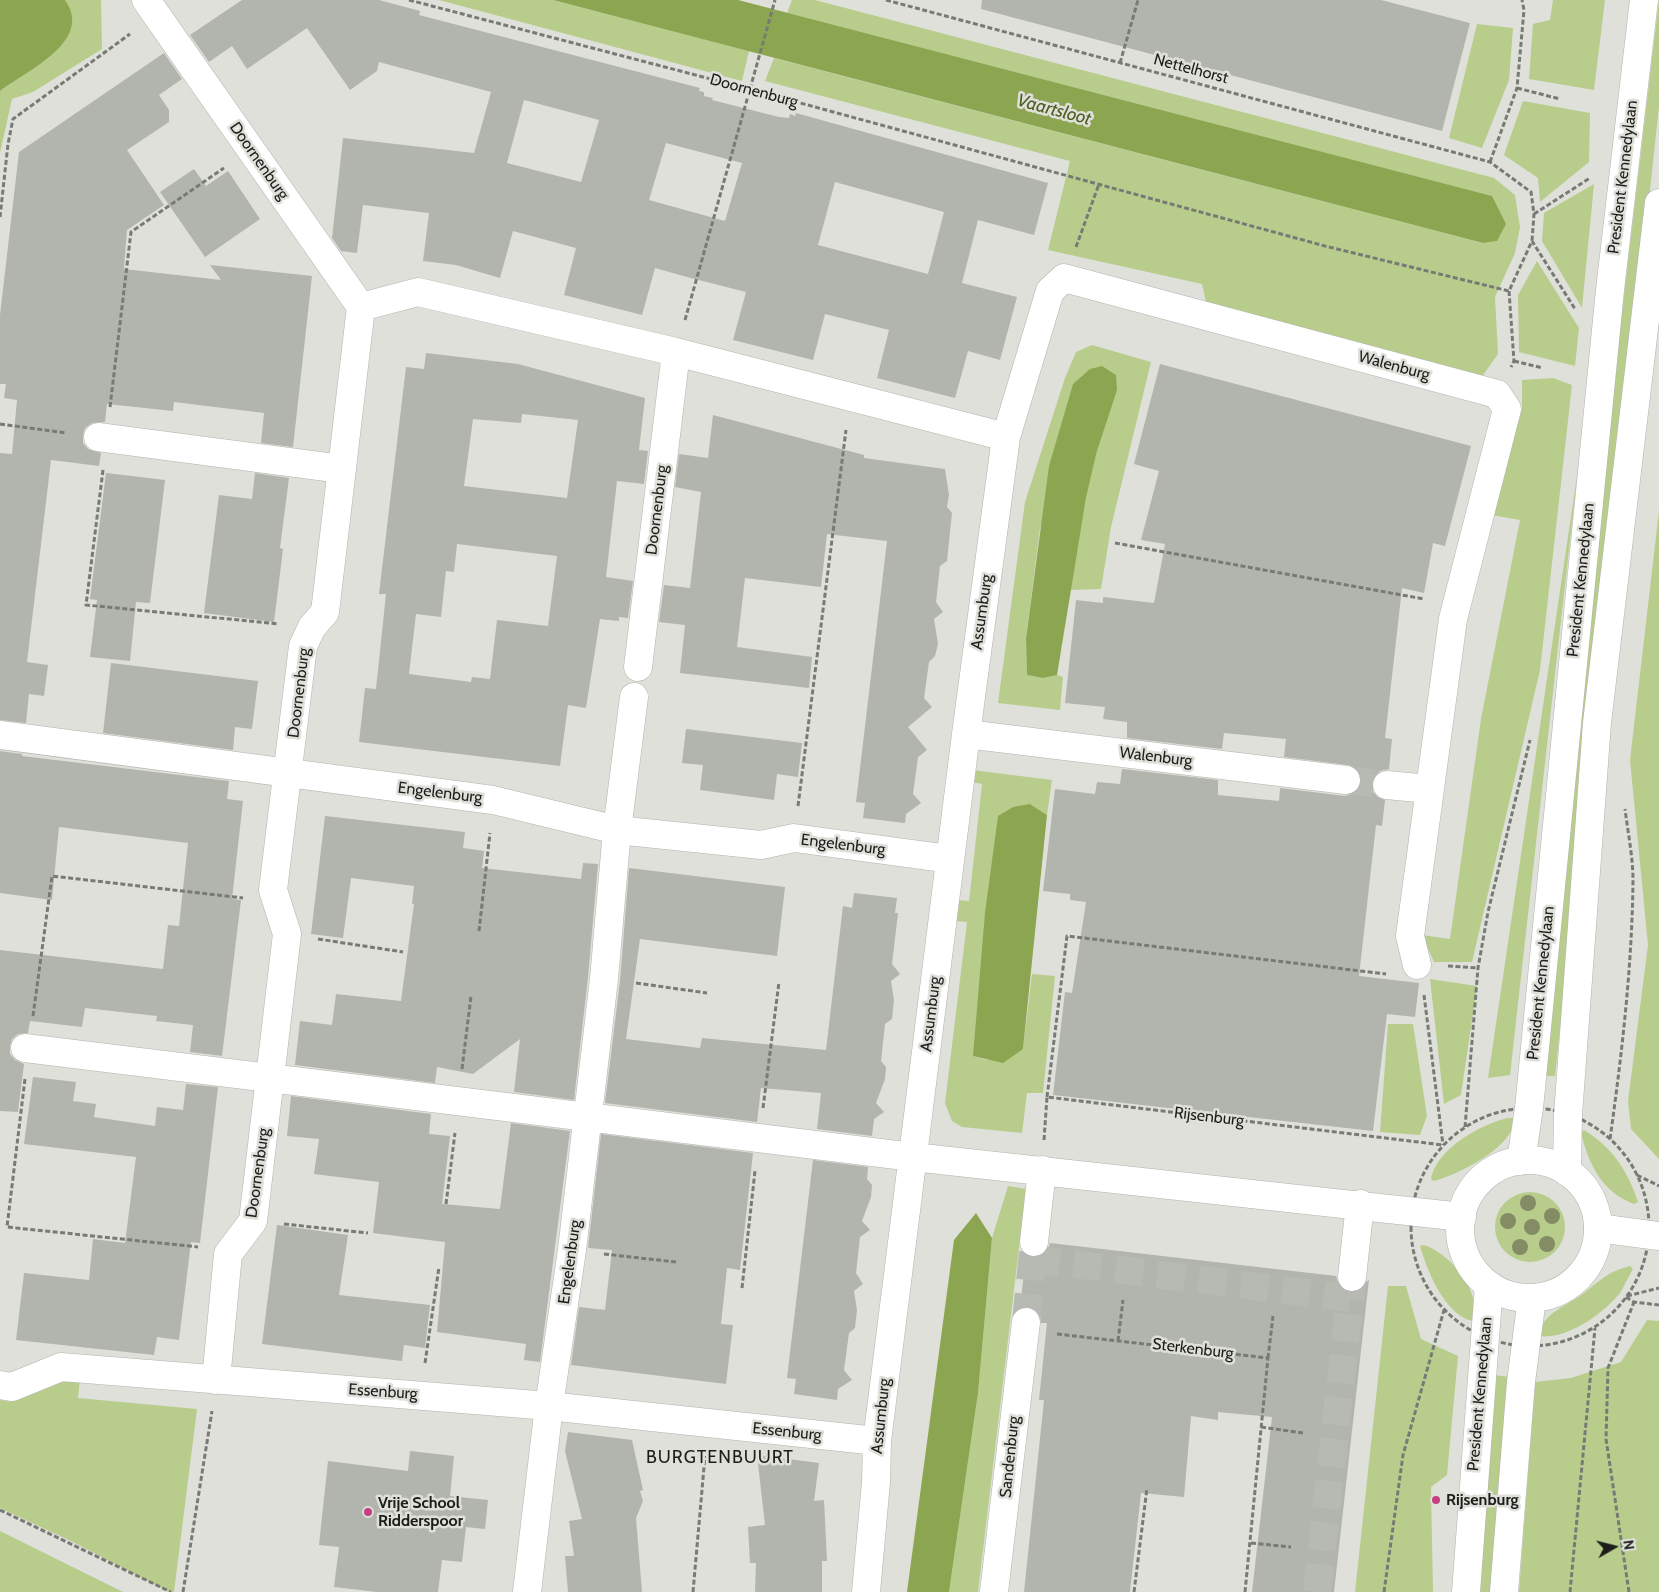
<!DOCTYPE html>
<style>
body{margin:0}
#map{position:relative;width:1659px;height:1592px;overflow:hidden;background:#dee0d9;font-family:Cabin,sans-serif}
canvas{display:block}
.north{position:absolute;left:1589px;top:1522px;width:50px;height:50px;-webkit-text-stroke:4px #dee0d9;paint-order:stroke;rotate:82deg;font-size:14px;font-weight:700;line-height:20px;text-align:center;color:#1d1e1b}
.north::after{content:'';display:block;margin:auto;width:18px;height:22px;background:#1d1e1b;clip-path:polygon(50% 0,100% 100%,50% 72%,0 100%)}
</style>
<div id="map">
<canvas width="1659" height="1592"></canvas>
<div class="north">N</div>
</div>
<script>
const context = document.querySelector('canvas').getContext('2d');
context.lineJoin = 'round';
function fillPath(path, color) { context.fillStyle = color; context.fill(path, 'evenodd'); }
function stroke(path, color, width, dash) { context.strokeStyle = color; context.lineWidth = width; context.lineCap = dash ? 'butt' : 'round'; context.setLineDash(dash || []); context.stroke(path); }
function label(font, color, halo, rows, align = 'center') {
  context.font = font + ' Cabin,sans-serif'; context.lineWidth = 5; context.setLineDash([]); context.textBaseline = 'middle'; context.strokeStyle = halo; context.fillStyle = color; for (const [text, x, y, turn = 0] of rows) {
    context.save(); context.translate(x, y); context.rotate((+turn || 0) * Math.PI / 180); context.textAlign = isNaN(turn) ? turn : align; if (halo) context.strokeText(text, 0, 0); context.fillText(text, 0, 0); context.restore();
  }
}
const green = new Path2D(`
 M65,0H101L102,49L33,92L12,99L0,153V91C25,72 95,41 65,0Z
 M439,0H553L749,51L742,81Z
 M792,0H815L1494,178L1515,195L1520,227L1515,253L1495,297L1498,354L1481,378L1206,302L1202,284L1048,250L1070,161L765,81L774,58L1483,243L1497,241L1491,196L787,13Z
 M1553,0H1605L1594,90L1529,79L1533,24L1550,20Z
 M1659,0V106L1555,1076H1544L1576,702Z
 M1477,24L1513,28L1509,80L1482,148L1449,138Z
 M1523,101L1590,113L1589,162L1540,202L1538,178L1504,155Z
 M1594,184L1582,308L1542,241L1544,213Z
 M1537,261L1579,328L1575,366L1519,352L1518,295Z
 M1092,345L1151,362L1111,527L1101,589L1070,590L1086,498L1097,451L1040,528L1026,639L1027,675L1043,678L1057,675L1063,677L1060,710L998,703L1025,502L1065,378L1076,352Z
 M1553,378L1572,385L1540,670L1472,962H1434L1422,935L1450,939L1481,719L1520,520L1491,515L1522,409V380Z
 M1578,469L1510,1075L1488,1078Z
 M1659,511V1159L1631,1129L1628,1101L1648,945L1630,760Z
 M972,770L1052,780L1047,815L1030,804L973,1056L987,1060L1023,1049L1032,974L1055,976L1043,1093H1027L1022,1133L962,1127L952,1121L945,1103L967,922L954,921L957,900L969,901L982,784L971,782Z
 M1430,979L1477,986L1461,1095L1444,1104Z
 M1388,1024H1413L1427,1116L1420,1135L1380,1132Z
 M1508,1118H1513C1519,1145 1454,1177 1433,1181L1431,1178C1438,1148 1481,1124 1508,1118Z
 M1584,1130C1612,1147 1628,1171 1638,1202L1634,1204C1602,1192 1589,1165 1581,1133Z
 M1008,1186L1026,1189L978,1592H949L978,1393L992,1238Z
 M1495 1227a35 35 0 1 1 70 0a35 35 0 1 1-70 0Z
 M1424,1245C1449,1253 1484,1292 1472,1321C1444,1314 1427,1270 1420,1246Z
 M1630,1266L1633,1269C1628,1277 1625,1285 1620,1293C1604,1313 1567,1340 1540,1336C1539,1315 1566,1306 1580,1296C1599,1282 1606,1272 1630,1266Z
 M1388,1286H1406L1421,1339L1458,1356L1447,1475L1431,1487L1433,1592H1355Z
 M1647,1320L1659,1321V1592H1519L1535,1382L1571,1378L1621,1362Z
 M1494,1375L1510,1377L1493,1592H1479Z
 M49,1377L80,1379L78,1398L197,1409L174,1592H169L73,1542L0,1508V1400L11,1402Z
 M0,1531L123,1592H0Z`);
const water = new Path2D(`
 M0,0H65C95,41 25,72 0,91Z
 M553,0H738L1492,196L1506,224L1497,241L1483,243Z
 M1102,366L1116,375L1117,390L1097,451L1086,498L1057,675L1043,678L1027,675L1026,639L1049,466L1073,384L1090,369Z
 M1030,804L1047,815L1023,1049L1003,1063L973,1056L985,913L998,816L1013,807Z
 M976,1213L992,1238L978,1393L949,1592H907L954,1240Z`);
const building = new Path2D(`
 M242,0H379L420,11L419,15L446,22L700,88L699,91L704,92V96L713,98L712,100L779,117L789,118L790,114L795,116L796,113L1048,183L1034,235L978,220L962,283L1017,297L1000,360L968,351L955,398L877,378L889,330L825,314L813,360L733,340L746,292L687,277L655,268L642,315L564,295L576,248L513,231L500,278L456,265L423,261L429,213L363,205L357,253L341,251L332,238L343,138L474,153L491,92L379,62L377,71L350,90L307,28L247,69L232,46L209,62L190,35ZM524,100L599,120L581,182L507,163ZM666,143L742,163L725,221L649,200ZM835,182L944,212L928,274L818,245Z
 M982,0H1381L1470,23L1442,131L981,9Z
 M164,53L182,79L159,95L169,110V122L127,150L164,205L127,230L124,269L221,280L210,265L312,276L293,447L261,443L264,413L174,402L173,411L107,404L105,422L92,423L85,428L83,435V443L88,449L101,453L99,466L51,460L27,662L48,665L44,696L29,694L26,723L0,720V453L12,454L17,400L4,398L6,384H0V315L19,152Z
 M194,169L206,186L228,171L260,219L205,257L160,192Z
 M426,353L518,364L645,398L639,450L648,451L644,484L617,481L606,577L633,581L628,618L619,617V621L600,619L586,708L568,705L560,766L359,742L365,688L376,689L386,594H379L406,367L424,369ZM522,414L578,420L567,498L464,486L473,419L521,423ZM457,544L557,556L548,626L497,620L490,679L472,677L471,682L409,674L416,614L441,617L446,571L454,572Z
 M1160,364L1471,446L1445,546L1433,543L1424,593L1402,588L1385,738L1392,739L1389,769L1380,771L1375,776L1372,783L1373,792L1378,797L1385,800L1382,826L1376,825L1359,976L1419,983L1415,1017L1387,1014L1373,1131L1053,1095L1065,992L1072,993L1086,902L1070,900V894L1043,891L1055,789L1095,794L1097,782L1120,784L1122,769L1218,780V795L1279,801L1280,788L1345,796L1353,794L1358,790L1361,782L1360,773L1356,768L1348,765L1284,757L1286,739L1224,733L1222,749L1127,738V722L1103,719L1105,707L1065,703L1076,600L1103,603V597L1154,603L1165,544L1141,540L1159,471L1134,464Z
 M713,415L864,455V458L945,469L949,495L947,507L952,513L947,561L940,566L936,602L943,612L934,619L938,644L935,656L929,662L924,698L932,707L908,727L927,750L918,757L913,794L921,803L906,814L905,823L863,818L865,803L856,802L887,541L827,534L821,587L745,578L737,647L812,657L809,688L680,673L685,625L659,622L664,585L690,588L701,492L675,487L679,454L708,458Z
 M106,473L165,480L150,603L136,602L130,661L90,657L97,600L90,599Z
 M255,473L289,478L280,548L283,549L274,622L204,613L219,495L252,499Z
 M111,663L258,681L252,729L235,727L233,750L103,733Z
 M686,729L802,743L798,777L777,774L774,800L700,790L703,765L682,763Z
 M0,751L22,754V756L229,781L227,799L243,801L232,899L241,900L222,1056L190,1052L193,1025L156,1021L157,1016L85,1008L82,1027L30,1021L28,1033L18,1034L12,1039L10,1046V1054L15,1060L24,1064L18,1112L0,1111V950L163,969L168,925L179,926L188,843L59,827L52,900L0,893Z
 M325,816L465,832L463,848L484,851L482,868L581,879L583,863L598,864L588,977L574,1100L514,1092L520,1039L473,1074L437,1067L435,1083L295,1065L300,1021L332,1025L336,994L401,1001L414,904H412L414,886L351,878L343,938L311,934Z
 M629,868L785,887L777,956L640,939L626,1039L700,1048L702,1038L826,1050L843,906L852,908L854,893L897,898L895,913H898L892,964L900,974L891,981L894,1000L892,1019L885,1024L881,1061L886,1067L885,1079L876,1103L884,1112L874,1119L872,1136L817,1129L821,1093L761,1088L757,1122L605,1103L620,981Z
 M33,1077L76,1082L73,1101L96,1104L94,1117L155,1126L157,1107L183,1110L186,1084L218,1087L200,1243L191,1242L179,1340L157,1337L154,1355L16,1340L24,1273L89,1280L93,1239L125,1243L136,1157L24,1144Z
 M291,1096L431,1114L429,1134L450,1136L442,1204L500,1209L511,1123L570,1131L540,1362L524,1360L526,1344L437,1332L445,1242L373,1233L379,1182L314,1174L319,1139L287,1136Z
 M601,1134L753,1153L740,1270L727,1268L721,1324L733,1325L726,1384L571,1365L579,1307L605,1310L612,1250L588,1248Z
 M813,1160L868,1167L867,1179L872,1185L871,1197L862,1221L870,1230L860,1237L856,1273L863,1284L854,1291L857,1310L855,1328L849,1333L844,1370L852,1380L838,1389L837,1400L794,1394L796,1379L787,1378Z
 M277,1225L348,1235L339,1295L430,1305L425,1348L404,1345L402,1361L262,1344Z
 M1050,1243L1336,1276L1338,1283L1342,1289L1351,1293L1359,1291L1369,1279L1334,1592H1252L1272,1417L1218,1412V1420L1191,1416L1184,1497L1141,1493L1130,1592H1024L1044,1400H1039L1047,1323H1041L1040,1315L1035,1309L1027,1306L1020,1308L1026,1255L1033,1258L1041,1256L1047,1251Z
 M568,1432L632,1440L643,1490L640,1491L643,1501L636,1518L642,1592H568L565,1556H574L569,1521L582,1519L565,1451Z
 M410,1451L454,1456L450,1496L488,1500L485,1529L466,1527L462,1562L442,1560L438,1592H377L334,1587L339,1547L319,1545L328,1461L408,1471Z
 M757,1455L819,1463L814,1501L824,1500L827,1561H822V1592H755L756,1563H750L748,1527L765,1525Z`);
const streetTunnel = new Path2D(`
 M1346,780L1387,785
 M1032,1259L1350,1298
 M1026,1322L1034,1242
 M1317,1592L1352,1280`);
const path = new Path2D(`
 M409,0L749,89L1325,246L1509,291L1532,241L1575,309
 M886,0L1490,162L1531,192L1534,214L1532,241
 M1120,63L1138,0
 M1517,88L1560,99
 M1490,162L1517,88L1524,10L1522,0
 M1534,214L1590,178
 M0,217L8,144L13,119L130,34
 M1076,247L1099,184
 M1509,291L1514,361L1511,367
 M685,320L775,0
 M1514,361L1543,368
 M110,407L131,232L224,168
 M0,424L66,433
 M103,470L86,605L279,624
 M1115,543L1424,599
 M798,806L846,430
 M479,931L490,833
 M318,939L403,952
 M1448,966L1478,968
 M636,983L707,993
 M1424,995L1443,1145
 M33,1016L52,876L243,898
 M462,1069L471,996
 M25,1079L7,1227L198,1247
 M1047,1097L1067,936L1386,974
 M763,1108L779,982
 M1411 1227a119 119 0 1 1 238 0a119 119 0 1 1-238 0Z
 M1465,1127L1478,968L1488,912L1530,740
 M1610,1139C1622,1053 1632,967 1633,881C1633,857 1628,833 1625,809
 M1044,1140L1047,1097L1443,1145
 M1637,1175L1659,1186
 M446,1204L455,1133
 M284,1224L368,1233
 M604,1254L676,1262
 M742,1288L755,1171
 M1627,1296L1659,1288
 M1626,1297L1634,1302L1659,1305
 M1057,1334L1268,1358L1245,1592
 M1118,1341L1123,1300
 M1268,1358L1273,1316
 M425,1363L439,1267
 M1261,1427L1303,1433
 M0,1510L171,1592
 M1251,1543L1291,1547
 M183,1592L212,1411
 M693,1592L705,1456
 M1134,1592L1147,1488
 M1384,1592L1403,1455L1444,1310
 M1570,1592L1595,1328
 M1629,1592L1606,1439L1608,1368L1634,1302`);
const street = new Path2D(`
 M146,0L361,307L325,612L312,627L303,646L273,890L287,934L253,1221L228,1254L216,1380
 M361,307L418,292L676,352L1006,437
 M98,437L342,469
 M638,667L676,352
 M966,734L1346,780
 M0,735L493,800L617,830L761,845L794,838L950,859
 M1387,785L1428,789
 M25,1048L913,1157L1462,1217
 M1598,1228L1659,1236
 M1034,1242L1042,1170
 M1352,1277L1360,1204
 M0,1385L12,1387L61,1367L549,1406L877,1441
 M527,1592L549,1406L572,1250L604,979L617,830L634,697
 M866,1592L876,1482L877,1441L966,734L1006,437L1050,291L1064,278L1497,394L1507,409L1453,619L1410,936L1417,965
 M994,1592L1026,1322`);
const secondary = new Path2D(`
 M1460 1229a69 69 0 1 1 138 0a69 69 0 1 1-138 0Z
 M1521,1161L1529,1108L1610,290L1644,0
 M1567,1172L1568,1115L1597,723L1659,203
 M1466,1592L1489,1285
 M1504,1592L1521,1382L1532,1298`);
const trees = [
 [1528,1203],
 [1552,1216],
 [1508,1221],
 [1532,1227],
 [1547,1244],
 [1520,1247]
];
const markers = [
 [1436,1500,5,"#c54082"],
 [368,1512,5,"#c54082"]
];
const streetNames = [
 ["Nettelhorst",1191,69,15],
 ["Doornenburg",754,91,15],
 ["Doornenburg",259,161,55],
 ["President Kennedylaan",1623,177,-83],
 ["Walenburg",1394,366,15],
 ["Doornenburg",657,510,-83],
 ["President Kennedylaan",1581,580,-84],
 ["Assumburg",982,612,-82],
 ["Doornenburg",299,693,-83],
 ["Walenburg",1156,757,7],
 ["Engelenburg",440,793,7],
 ["Engelenburg",843,845,7],
 ["President Kennedylaan",1541,983,-84],
 ["Assumburg",931,1014,-83],
 ["Rijsenburg",1209,1117,7],
 ["Doornenburg",258,1173,-82],
 ["Engelenburg",570,1262,-82],
 ["Sterkenburg",1193,1349,7],
 ["Essenburg",383,1392,4],
 ["President Kennedylaan",1480,1394,-85],
 ["Assumburg",881,1416,-84],
 ["Essenburg",787,1432,6],
 ["Sandenburg",1010,1457,-84]
];
const poiNames = [
 ["Rijsenburg",1446,1500],
 ["Vrije School",378,1503],
 ["Ridderspoor",378,1521]
];
const waterNames = [
 ["Vaartsloot",1054,110,15]
];
const neighbourhoodNames = [
 ["BURGTENBUURT",720,1458]
];
fillPath(green, '#b8cd8c');
fillPath(water, '#8ca550');
fillPath(building, '#b2b4ae');
stroke(streetTunnel, '#b7b9b3', 28, [28, 14]);
stroke(street, '#b1b3ad', 29);
stroke(secondary, '#b1b3ad', 29);
stroke(path, '#787a75', 3, [5, 2.5]);
stroke(street, '#fff', 28);
stroke(secondary, '#fff', 28);
context.fillStyle = '#838c64';
for (const [x, y] of trees) { context.beginPath(); context.arc(x, y, 8, 0, 2 * Math.PI); context.fill(); }
for (const [x, y, r, color] of markers) { const dot = new Path2D(); dot.arc(x, y, r, 0, 2 * Math.PI); context.fillStyle = color; context.fill(dot); stroke(dot, '#dee0d9', 2); }
label('16px', '#1d1e1b', '#dee0d9', streetNames);
label('bold 16px', '#1d1e1b', '#dee0d9', poiNames, 'left');
label('italic 18px', '#4d5d21', '#dee0d9', waterNames);
context.letterSpacing = '1px';
label('18px', '#1d1e1b', '#dee0d9', neighbourhoodNames);
context.letterSpacing = '0px';
</script>
